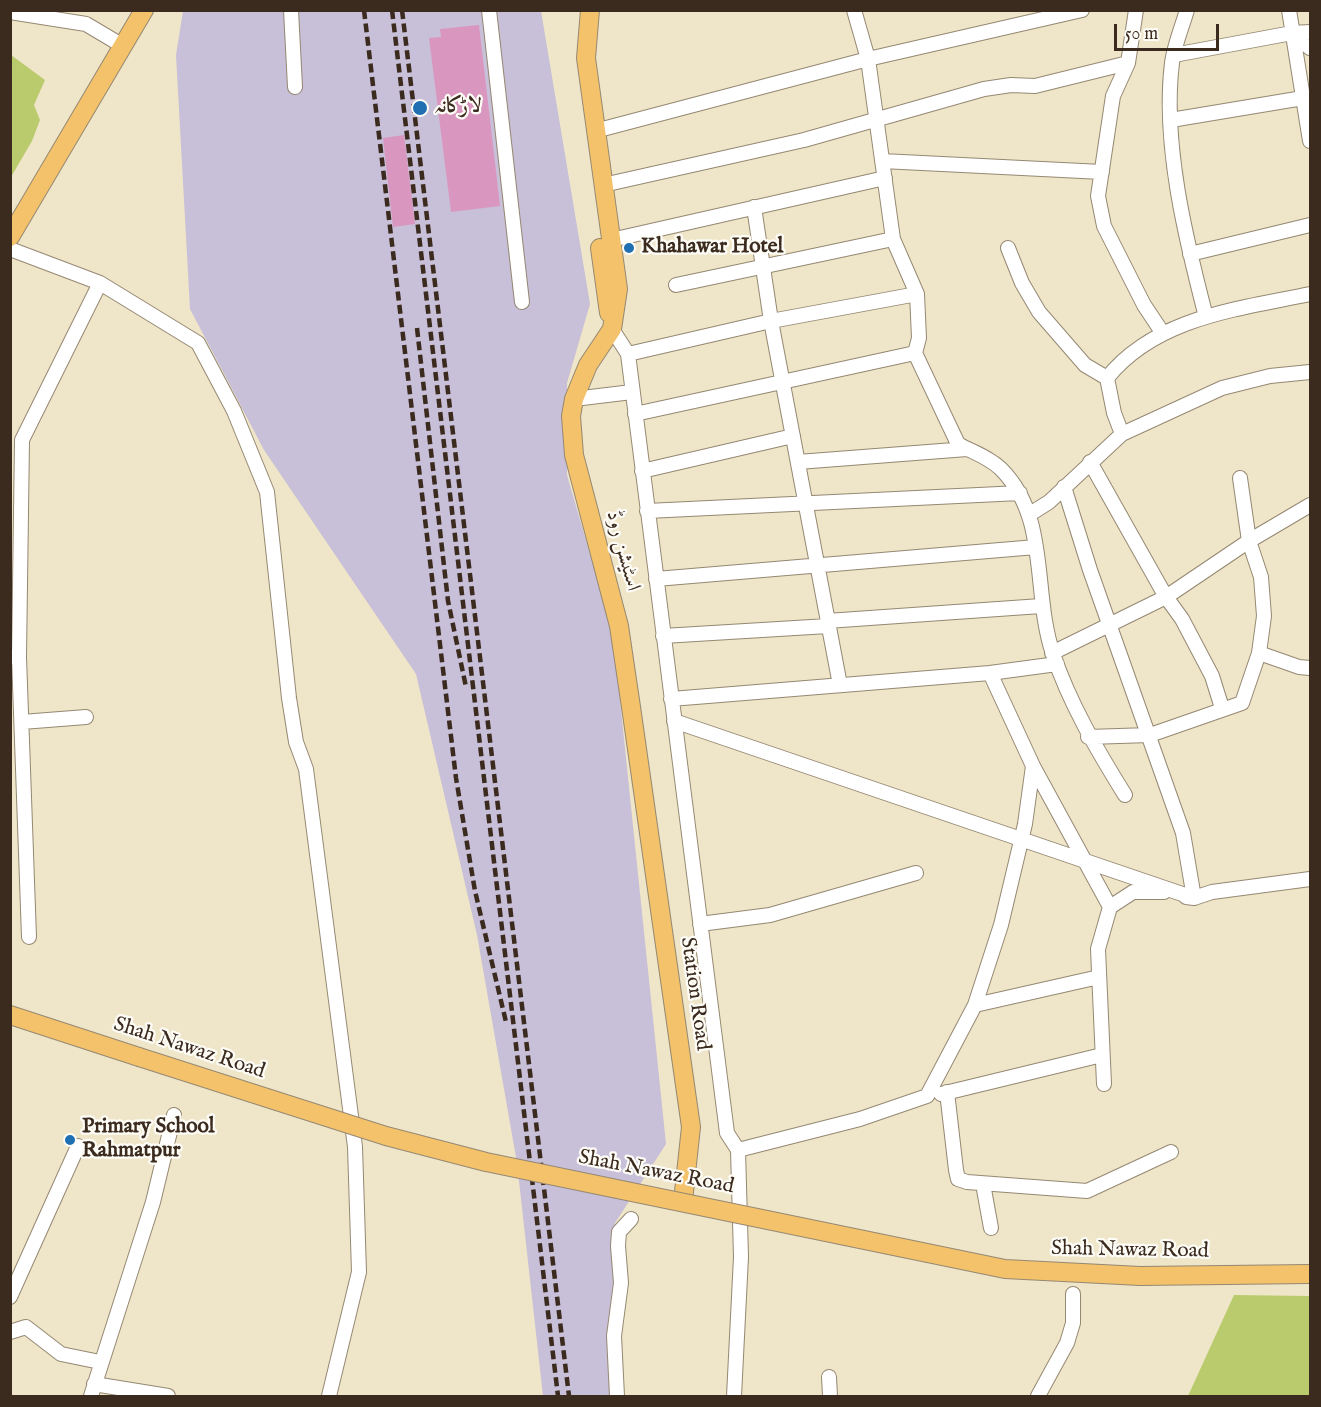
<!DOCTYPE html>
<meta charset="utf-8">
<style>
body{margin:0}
#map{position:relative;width:1321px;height:1407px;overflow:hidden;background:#efe5c8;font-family:"IM FELL English",serif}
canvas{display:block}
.frame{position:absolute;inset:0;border:12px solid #3b2a1e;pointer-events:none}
.scale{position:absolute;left:1114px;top:24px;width:105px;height:27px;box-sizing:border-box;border:3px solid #3b2a1e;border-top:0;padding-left:8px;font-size:18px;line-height:21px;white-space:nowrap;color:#3b2a1e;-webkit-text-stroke:4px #fdfcf7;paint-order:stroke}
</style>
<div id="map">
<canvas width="1321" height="1407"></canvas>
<div class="frame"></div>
<div class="scale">50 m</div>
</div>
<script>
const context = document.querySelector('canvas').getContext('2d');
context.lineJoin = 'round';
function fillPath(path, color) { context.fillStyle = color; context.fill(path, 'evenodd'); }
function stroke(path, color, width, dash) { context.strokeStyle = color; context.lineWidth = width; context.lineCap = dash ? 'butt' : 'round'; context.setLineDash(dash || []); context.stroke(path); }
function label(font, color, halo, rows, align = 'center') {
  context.font = font + ' "IM FELL English",Amiri,serif'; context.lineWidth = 4.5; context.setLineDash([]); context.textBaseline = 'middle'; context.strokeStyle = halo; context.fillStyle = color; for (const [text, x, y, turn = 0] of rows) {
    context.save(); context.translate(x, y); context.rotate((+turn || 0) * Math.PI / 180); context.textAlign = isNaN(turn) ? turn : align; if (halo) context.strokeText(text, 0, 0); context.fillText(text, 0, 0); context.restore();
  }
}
const industrial = new Path2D(`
 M183,11H541L590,304L567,383V475L613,633L666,1144L615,1223L611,1396H543L517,1163L477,935L416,674L264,450L190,309L176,55Z`);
const green = new Path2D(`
 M11,55L45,80L34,105L40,120L32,141L11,177Z
 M1234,1295L1310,1296V1396H1188Z`);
const building = new Path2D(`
 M479,25L500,206L451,212L429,38L441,37L440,29Z
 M404,135L415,224L393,227L383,138Z`);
const minor = new Path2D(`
 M291,10L295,87
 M489,10L522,302
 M854,10L868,59L893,239L917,294L919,338L915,353L958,444C972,452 989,457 1001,469C1050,518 1032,592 1053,654C1070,704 1097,750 1125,795
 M1136,10L1128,63L1113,96L1098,196L1104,226L1144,305L1162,332
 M1187,10C1182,27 1174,46 1172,63C1162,143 1186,240 1206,317
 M1289,10L1310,141
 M10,12L86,24L123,46
 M1292,33L1310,48
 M1174,55L1292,33L1310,32
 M1171,120L1303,98
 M595,131L868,59L1082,10
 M882,161L1102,172
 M603,185L804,140L984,89L1011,85L1035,86L1128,63
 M754,207L771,321L840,685
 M611,240L885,178
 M1008,248L1022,283L1039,312L1085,365L1107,378
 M10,249L100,283L22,440L19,657H10
 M1190,254L1310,225
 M100,283L198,343L234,411L267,492L289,698L296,742L306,769L355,1147L359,1272L329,1396
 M676,285L893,239
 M612,329L628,354L727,1133L738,1150L860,1119L927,1096L975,1005L1001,925L1025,824L1033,766L990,673
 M628,354L771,321L917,294
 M574,399L632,392
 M635,414L915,353
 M1122,434L1114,413L1107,378C1156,317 1239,309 1310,294
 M798,462L967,449
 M1090,462L1166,597L1182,619L1212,676L1222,708
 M642,471L793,436
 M647,511L1020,493
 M1030,514L1049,502L1122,434L1222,388L1270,376L1310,372
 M656,579L1036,547
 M827,621L1041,606
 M663,636L828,626
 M1052,653L1166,597L1249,541L1310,505
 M1259,653L1299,667L1310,668
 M19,657L29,937
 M671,699L990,673L1057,664
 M674,721L1194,898L1183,833L1090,570L1064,487
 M22,722L86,717
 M1088,737L1150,735L1242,703L1259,653L1264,616L1261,577L1249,541L1240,478
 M1033,766L1110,907
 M1186,897L1194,898L1212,892L1310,879
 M700,924L770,915L916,873
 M975,1005L1099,977
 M1104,1084L1098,949L1110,907L1133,892H1164
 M947,1092L956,1170L958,1179L967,1182L1087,1191L1171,1152
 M941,1094L1102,1055
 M983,1184L991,1228
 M10,1297L78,1146
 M10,1332L26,1327L61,1354L100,1362
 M829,1377L830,1396
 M94,1384L168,1396
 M91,1396L153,1202L174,1115
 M617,1396L614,1336L621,1283L618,1246L619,1232L631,1219
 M734,1396L741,1257L738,1150
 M1038,1396L1067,1343L1073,1323V1294`);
const major = new Path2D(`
 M590,10L586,58L618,289L612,329L588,365L574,399L571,416L574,455L619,626L631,707L691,1127L683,1201
 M10,237L144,10
 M600,248L609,313
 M10,1015L139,1057`);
const rail = new Path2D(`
 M364,10L456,778L475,891L506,1022
 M392,10L558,1396
 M402,10L569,1396
 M417,328L448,601L466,687`);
const majorBridge = new Path2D(`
 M139,1057L386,1136L486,1162L1005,1269L1140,1276L1310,1274`);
const markers = [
 [420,108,8,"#1f6fb2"],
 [629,248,6,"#1f6fb2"],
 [70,1140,6,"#1f6fb2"]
];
const poiNames = [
 ["لاڑکانہ",434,108],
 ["Khahawar Hotel",641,248],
 ["Primary School",82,1128],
 ["Rahmatpur",82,1152]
];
const streetNames = [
 ["اسٹیشن روڈ",622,551,75],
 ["Station Road",694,994,82],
 ["Shah Nawaz Road",189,1049,18],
 ["Shah Nawaz Road",656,1173,11],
 ["Shah Nawaz Road",1130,1251,1]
];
fillPath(industrial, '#c8bfd8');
fillPath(green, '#bacb6e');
fillPath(building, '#d997bf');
stroke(minor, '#958873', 16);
stroke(major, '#958873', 20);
stroke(minor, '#fff', 14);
stroke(major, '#f3c26a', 18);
stroke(rail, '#3b2a1e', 4.5, [9, 4.5]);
stroke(majorBridge, '#958873', 20, []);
stroke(majorBridge, '#f3c26a', 18);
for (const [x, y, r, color] of markers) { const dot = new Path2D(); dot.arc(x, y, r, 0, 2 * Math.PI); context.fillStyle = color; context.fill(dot); stroke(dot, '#fdfcf7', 2); }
label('bold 21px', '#3b2a1e', '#fdfcf7', poiNames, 'left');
label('21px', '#3b2a1e', '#fdfcf7', streetNames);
</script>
